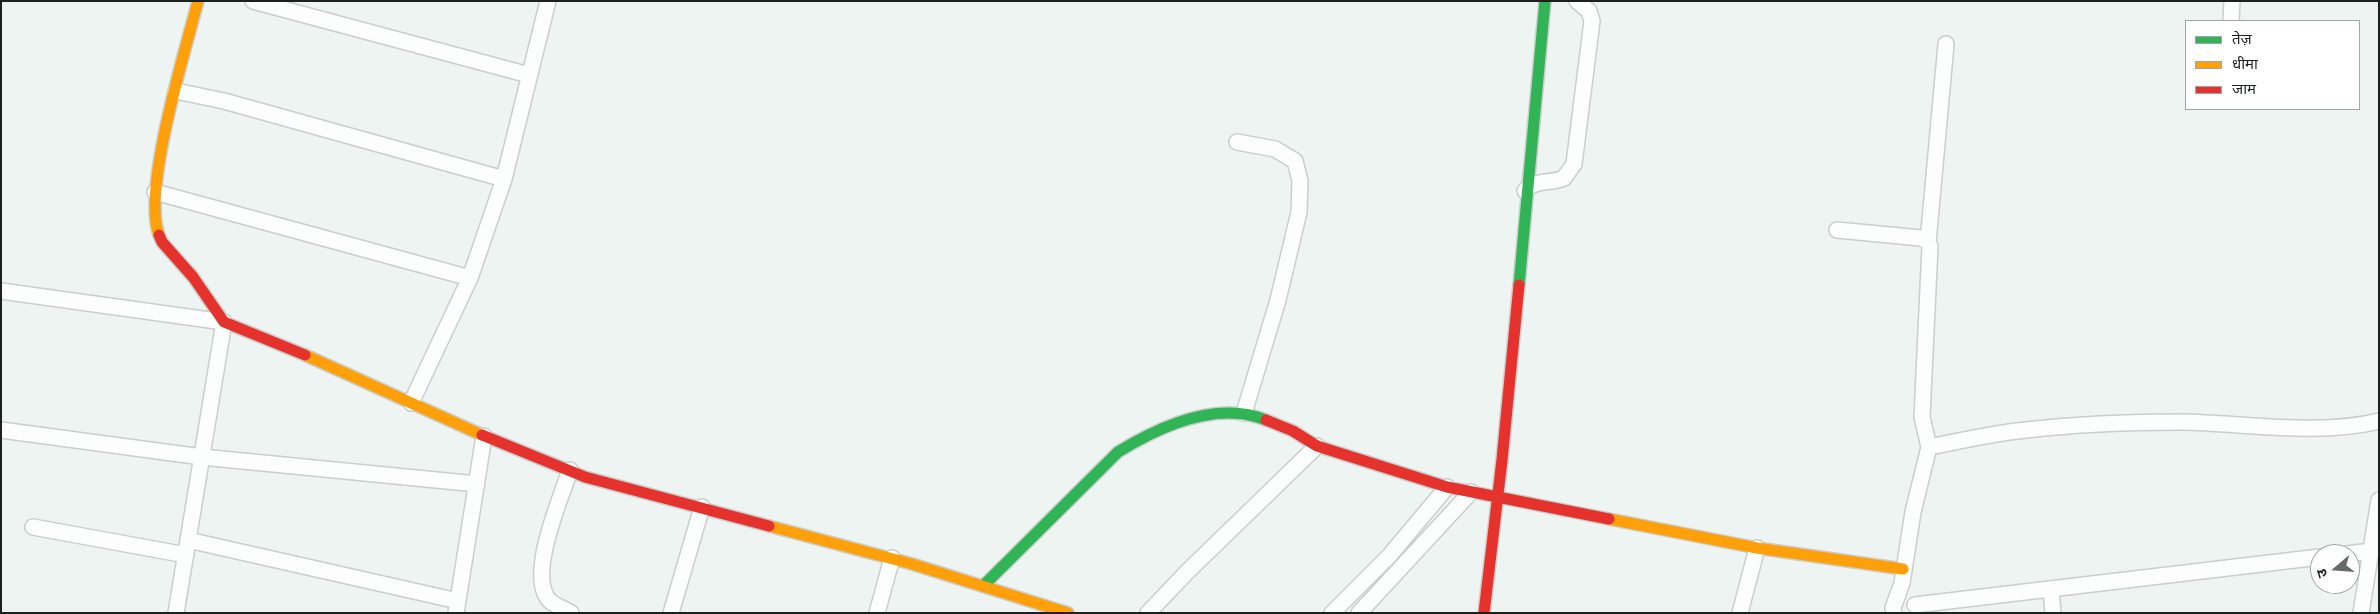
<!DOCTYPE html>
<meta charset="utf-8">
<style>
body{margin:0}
#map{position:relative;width:2380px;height:614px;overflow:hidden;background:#eef4f1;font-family:"PT Sans","Noto Sans Devanagari",sans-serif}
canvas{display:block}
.frame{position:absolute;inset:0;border:2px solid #1c201e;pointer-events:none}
.legend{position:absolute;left:2185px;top:20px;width:175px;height:90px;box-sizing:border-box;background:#fff;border:1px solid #a4a6a5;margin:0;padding:6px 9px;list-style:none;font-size:15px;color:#1c201e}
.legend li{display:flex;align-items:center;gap:10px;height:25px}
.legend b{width:25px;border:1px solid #a4a6a5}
.north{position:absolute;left:2310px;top:544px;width:50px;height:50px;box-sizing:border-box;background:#fff;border:1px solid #a4a6a5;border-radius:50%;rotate:252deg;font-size:14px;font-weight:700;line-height:20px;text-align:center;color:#1c201e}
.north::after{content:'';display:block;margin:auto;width:18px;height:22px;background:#666a68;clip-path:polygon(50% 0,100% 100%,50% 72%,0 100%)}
</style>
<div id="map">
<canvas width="2380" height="614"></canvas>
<div class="frame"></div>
<ul class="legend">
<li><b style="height:6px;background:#30b455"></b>तेज़</li>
<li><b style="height:6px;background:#ff9f0a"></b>धीमा</li>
<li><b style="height:6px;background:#e5322d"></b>जाम</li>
</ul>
<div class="north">उ</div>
</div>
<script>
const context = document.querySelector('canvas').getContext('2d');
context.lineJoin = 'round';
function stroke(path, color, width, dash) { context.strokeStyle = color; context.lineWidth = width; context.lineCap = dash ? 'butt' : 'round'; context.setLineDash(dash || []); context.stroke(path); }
const street = new Path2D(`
 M253,1L529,75
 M2231,21L2232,1
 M176,91L224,101L504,179
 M1237,142L1275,149L1295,161L1300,181L1299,212L1278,300L1244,413
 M1525,191C1534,179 1551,184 1564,178L1574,164L1592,21L1589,11L1577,1
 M155,192L470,278
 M1837,230L1921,238L1928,242L1930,246L1922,417L1929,447L1913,512L1902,583L1893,608L1894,613
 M1928,242L1946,44
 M1,291L224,322L176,613
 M411,403L470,278L504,179L548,1
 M1,430L202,457L477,484
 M1929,447C1961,441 1993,433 2026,430C2078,424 2130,422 2182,422C2243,423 2320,436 2379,421
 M570,470C561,498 525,579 551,602C556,606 565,609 571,613
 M33,527L186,555
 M188,540L458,601
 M2347,554L2371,551
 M2051,589L2053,613
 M1915,605L2320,557
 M456,613L484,436
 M671,613L702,507
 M877,613L892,558
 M1148,613L1187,572L1317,446
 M1332,613L1390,555L1447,487
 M1359,613L1471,492
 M1740,613L1757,548
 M2361,613L2379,500`);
const fast = new Path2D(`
 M1519,285L1545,1
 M983,586L1118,452C1160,426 1217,400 1266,420`);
const slow = new Path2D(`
 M159,235C142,190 185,52 198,1
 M305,355L482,435
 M1609,519L1757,548L1903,569
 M769,526L912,564L1068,613`);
const jam = new Path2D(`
 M159,235L162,242L193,277L224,322L305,355
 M1266,420L1293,431L1317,446L1447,487L1609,519
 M482,435L585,477L769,526
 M1484,613L1502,460L1519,285`);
stroke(street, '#cacecc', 18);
stroke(fast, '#cacecc', 14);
stroke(slow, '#cacecc', 14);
stroke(jam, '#cacecc', 14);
stroke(street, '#fcfdfd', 15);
stroke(fast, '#30b455', 11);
stroke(slow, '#ff9f0a', 11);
stroke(jam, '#e5322d', 11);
</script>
